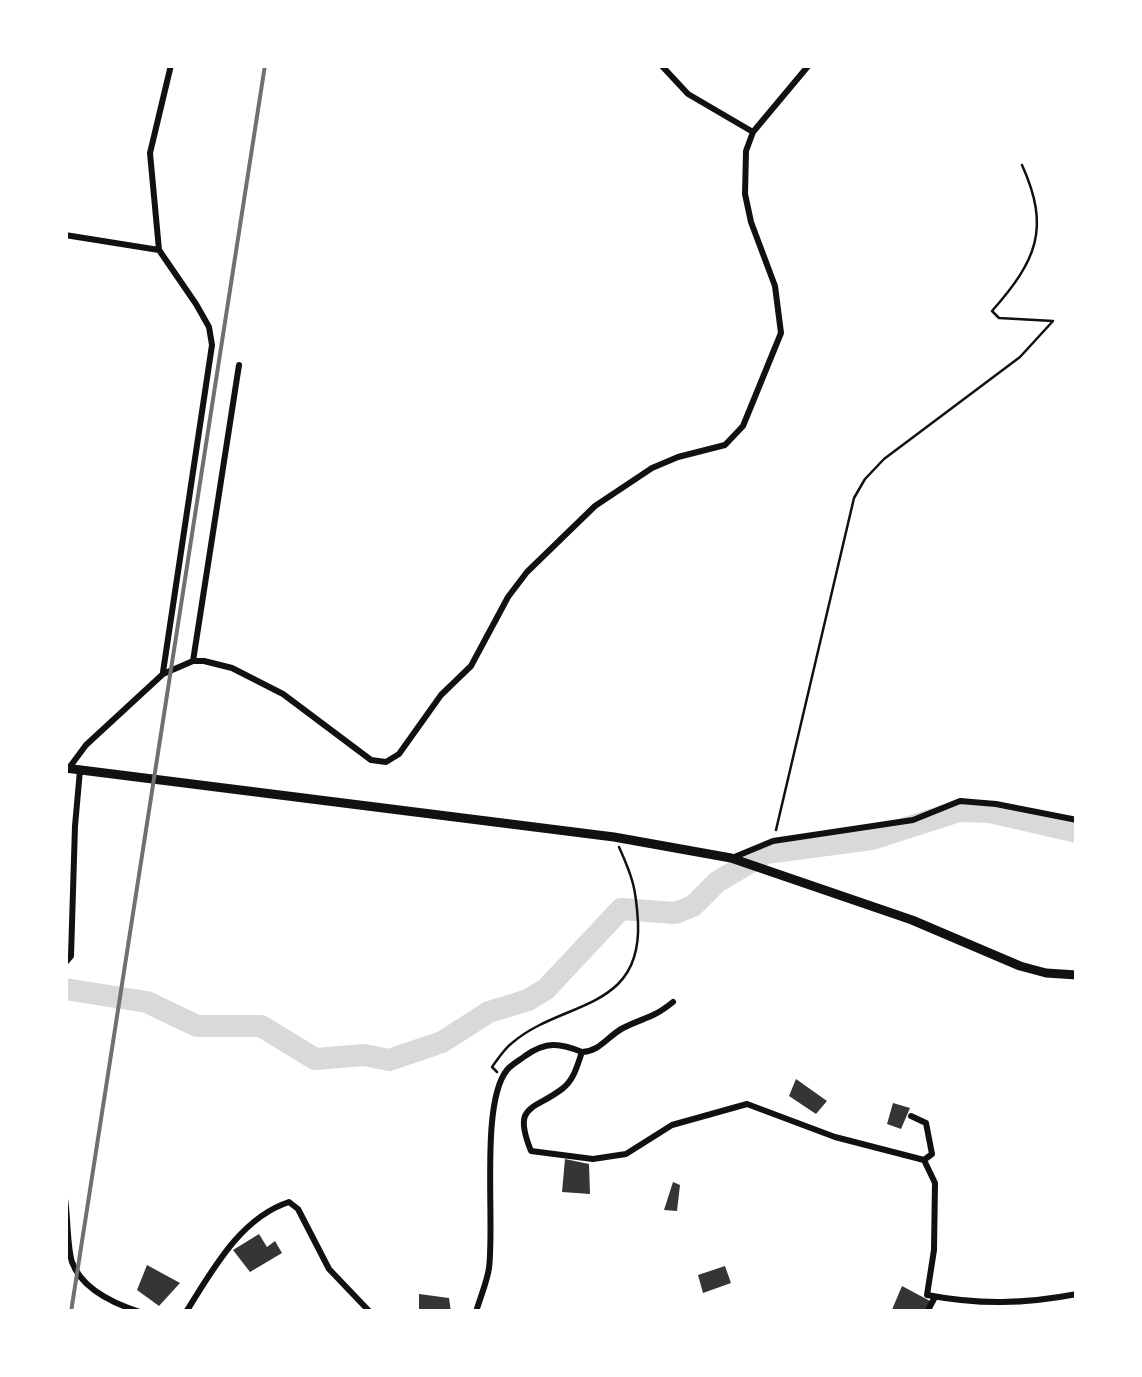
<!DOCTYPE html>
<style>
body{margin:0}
#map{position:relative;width:1142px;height:1377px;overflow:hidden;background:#fff;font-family:"Asap Condensed",sans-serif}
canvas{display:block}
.frame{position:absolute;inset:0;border:68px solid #fff;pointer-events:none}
</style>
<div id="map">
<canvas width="1142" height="1377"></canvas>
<div class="frame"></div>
</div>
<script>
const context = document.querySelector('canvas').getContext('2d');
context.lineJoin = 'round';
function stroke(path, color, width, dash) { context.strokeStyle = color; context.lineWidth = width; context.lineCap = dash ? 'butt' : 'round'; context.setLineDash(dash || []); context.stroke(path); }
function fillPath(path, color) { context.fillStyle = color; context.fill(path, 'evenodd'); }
const river = new Path2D(`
 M65,989L147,1002L197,1026H261L315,1059L364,1055L389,1060L442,1042L489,1012L528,1000L546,989L621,909L675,913L693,906L717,882L766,853L872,839L959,811L990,812L1077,832`);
const building = new Path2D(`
 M796,1079L827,1101L816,1114L789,1096Z
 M893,1103L910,1108L901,1129L887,1124Z
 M565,1159L589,1164L590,1194L562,1192Z
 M673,1182L680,1185L677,1211L664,1210Z
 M259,1234L267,1247L275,1241L282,1253L250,1272L233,1250Z
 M147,1265L180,1283L159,1306L137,1290Z
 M725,1266L731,1283L703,1293L698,1275Z
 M902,1286L932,1302L927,1312H891Z
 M419,1294L449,1298L451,1312H419Z`);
const path = new Path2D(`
 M776,830L854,498L865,479L884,459L1020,357L1053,321L999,318L992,311C1036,261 1051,229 1022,165
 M497,1072L492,1067C498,1059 504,1049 512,1043C562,1000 642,1012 638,922C636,889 633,878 619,847`);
const minor = new Path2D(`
 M661,65L688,94L753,132
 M65,235L159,250
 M193,661L239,365
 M163,672L212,345L209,327L196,304L159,250L150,153L171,65
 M69,768L86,745L163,674L193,661H204L232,668L283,694L371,760L386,762L399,754L441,695L471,666L508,597L527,572L595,506L652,468L678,457L725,445L743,426L781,333L775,286L751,222L745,194L746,151L753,132L809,65
 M732,858L773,841L913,820L960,801L996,804L1077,820
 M65,963L71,956L75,826L80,770
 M582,1052C599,1052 608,1036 623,1028C645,1017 652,1019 673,1002
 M911,1116L926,1123L932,1154L924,1160
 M65,1199C68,1217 67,1246 72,1262C82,1290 115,1304 140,1312
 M186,1312C212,1271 240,1218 289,1202L298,1209L329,1269L370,1312
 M476,1312C480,1298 487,1282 489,1268C495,1222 480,1103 507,1070C511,1065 520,1060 525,1056C546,1041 560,1043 582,1052C577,1066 574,1080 562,1089C533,1111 512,1104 531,1151L593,1159L626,1154L672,1125L747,1104L835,1137L924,1160L935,1183L934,1250L927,1295C979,1305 1025,1304 1077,1294
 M927,1312L935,1297`);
const secondary = new Path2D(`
 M65,768L614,837L731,858L912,920L1020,966L1046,973L1077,975`);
const rail = new Path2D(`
 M71,1312L265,65`);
stroke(river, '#d9d9d9', 22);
fillPath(building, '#353535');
stroke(path, '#111', 2.5);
stroke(minor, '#111', 6);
stroke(secondary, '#111', 9);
stroke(rail, '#707070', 4);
</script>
